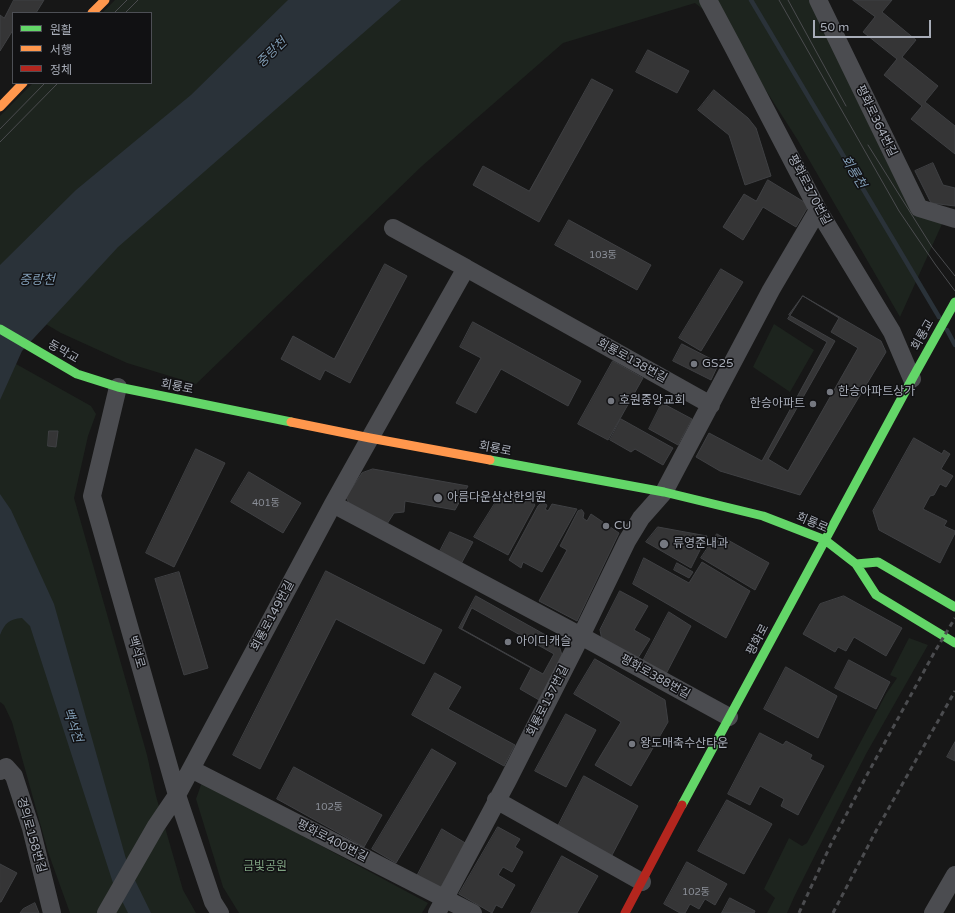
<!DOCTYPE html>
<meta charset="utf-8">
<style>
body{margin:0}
#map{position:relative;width:955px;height:913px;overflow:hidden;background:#171717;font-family:"Varela Round","Noto Sans KR",sans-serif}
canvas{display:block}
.legend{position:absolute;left:12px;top:12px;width:140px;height:72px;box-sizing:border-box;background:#111113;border:1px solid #4d4f55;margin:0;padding:5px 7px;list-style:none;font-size:12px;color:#a8adb8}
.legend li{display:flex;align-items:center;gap:8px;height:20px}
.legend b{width:20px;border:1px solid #4d4f55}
.scale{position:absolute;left:813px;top:20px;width:118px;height:18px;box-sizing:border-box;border:2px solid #a8adb8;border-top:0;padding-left:5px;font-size:12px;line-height:14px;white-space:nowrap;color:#a8adb8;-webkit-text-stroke:3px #111113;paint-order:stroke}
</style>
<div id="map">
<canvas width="955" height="913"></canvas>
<ul class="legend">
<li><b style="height:5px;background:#63d668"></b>원활</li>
<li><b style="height:5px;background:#ff974d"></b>서행</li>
<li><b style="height:5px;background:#b3261e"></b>정체</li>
</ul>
<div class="scale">50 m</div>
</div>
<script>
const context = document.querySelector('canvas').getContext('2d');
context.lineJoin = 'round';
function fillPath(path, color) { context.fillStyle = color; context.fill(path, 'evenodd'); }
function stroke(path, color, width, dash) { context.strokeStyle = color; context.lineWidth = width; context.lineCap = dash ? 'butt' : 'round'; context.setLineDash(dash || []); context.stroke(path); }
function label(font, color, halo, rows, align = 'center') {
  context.font = font + ' "Varela Round","Noto Sans KR",sans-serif'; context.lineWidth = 3; context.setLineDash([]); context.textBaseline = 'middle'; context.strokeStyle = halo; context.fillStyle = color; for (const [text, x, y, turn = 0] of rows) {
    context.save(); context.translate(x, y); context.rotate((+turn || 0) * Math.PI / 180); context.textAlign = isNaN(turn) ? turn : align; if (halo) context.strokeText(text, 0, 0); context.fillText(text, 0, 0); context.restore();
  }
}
const green = new Path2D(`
 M115,0H826L919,188L929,207L942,224L900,317L797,139L726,28L695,3L563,43L422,166L196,384L127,363L61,333L0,297V116L33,83H151V13H102Z
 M774,324L814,350L790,392L753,367Z
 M0,355L91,406L96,414L88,436L74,498L147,755L156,796L183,890L196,913H70L48,852L12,722L4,705L0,702Z
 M909,638L928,645L866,754L795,895L787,913H767L775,898L764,889L789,838L802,846L807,843L886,694L897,678L890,675Z
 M202,782L428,903L422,913H239L223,887L196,799Z`);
const water = new Path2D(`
 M288,0H401L118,247L22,351L0,400V265L76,190L191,95Z
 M0,494L11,510L54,604L128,866L151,913H128L113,883L30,626L22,618C9,619 5,623 0,635Z`);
const stream = new Path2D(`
 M751,0L939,317
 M947,330L955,345`);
const building = new Path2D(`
 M14,0H44L36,13H13V30L0,51V15L4,18Z
 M853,0H892L882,12L916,40L902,57L938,86L925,102L955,126V154L911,119L922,106L884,75L897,59L863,32L875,17Z
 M648,50L689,71L677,93L636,72Z
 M592,79L613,90L539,222L473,185L483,166L529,191Z
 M714,90L748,118L756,128L771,176L745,185L729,135L698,110Z
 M933,163L943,185L955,188V206L931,203L915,171Z
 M768,180L809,205L796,227L763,207L743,240L723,227L744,194L756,201Z
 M569,220L651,265L637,290L555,245Z
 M385,264L407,276L350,383L325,370L320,380L281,359L293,336L334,359Z
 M721,269L743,282L701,351L679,338Z
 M803,296L839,318L831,332L858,348L788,471L768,459L835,341L789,315Z
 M803,296L881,341L886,352L800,495L720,471L696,457L709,433L762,461L827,342L788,319Z
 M473,322L581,381L568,406L501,369L476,413L456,403L481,358L460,347Z
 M682,344L719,363L711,380L673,361Z
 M613,361L643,378L608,440L578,424Z
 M662,403L692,419L678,445L649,429Z
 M621,419L673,448L663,465L635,449L631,452L610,440Z
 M49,431H58L56,447L48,446Z
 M914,438L942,454L944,450L950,454L941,469L953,476L946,487L940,484L934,495L930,496L923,509L947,521L944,526L955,531V533L940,563L879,530L873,511Z
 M196,449L225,463L174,567L146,553Z
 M373,469L468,486L455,510L405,501L404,512L394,513L387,524L351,507L346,497L362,473Z
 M249,472L301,503L283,533L231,502Z
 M499,497L506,503L509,498L525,503L527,499L532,501L535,505L508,555L474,537Z
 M542,503L546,504L547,506L545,509L548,511L552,504L577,509L542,572L523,562L521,568L509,560L538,506Z
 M582,510L584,513L583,518L587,521L591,514L619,533L577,621L539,601L567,550L560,546L578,511Z
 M658,527L707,536L691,568L646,542Z
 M450,532L473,542L461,564L438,555Z
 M717,534L769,563L755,590L701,558Z
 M644,558L689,583L702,562L750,591L726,638L633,584Z
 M677,563L693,572L689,578L674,570Z
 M326,571L442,630L424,664L336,619L260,769L233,755Z
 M179,572L208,668L184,675L155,579Z
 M620,591L648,606L634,630L650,639L636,661L603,645L600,630Z
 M476,596L558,642L562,655L539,700L520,689L531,668L459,628Z
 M844,596L902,628L886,656L854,637L846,651L838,647L835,652L803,634L820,604Z
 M472,608L554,654L543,674L462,629Z
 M669,612L691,626L666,674L643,661Z
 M595,659L665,700L668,722L631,786L595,765L621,722L574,694Z
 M849,660L890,682L876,709L835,688Z
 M786,667L837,696L818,738L764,709Z
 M435,673L461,687L448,709L515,745L504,766L412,715Z
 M566,714L596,730L566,787L535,771Z
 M760,733L783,745L786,741L812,755L810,759L824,766L798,815L781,806L784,799L760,786L750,805L728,794Z
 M955,742V761L947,757Z
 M432,749L456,763L396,863L372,849Z
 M294,767L382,815L364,847L277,799Z
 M584,776L638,806L611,857L557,828Z
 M727,800L772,824L744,874L698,851Z
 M498,827L520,839L515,847L523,852L512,872L503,867L498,875L515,885L502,908L496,905L492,913L459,894Z
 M442,829L467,844L439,890L416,878Z
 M562,856L598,876L577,913H531Z
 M687,862L727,884L715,905L705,899L699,909L690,904L685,913H680L664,904Z
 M0,864L17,873L1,902H0Z
 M730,898L755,911L754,913H722Z
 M35,903L39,913H20L23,909Z`);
const street = new Path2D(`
 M708,0L732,45L818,210L892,332L912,379
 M818,0L919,208L955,219
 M393,228L466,268
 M118,387L92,496L177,795L213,902L220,913
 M333,504L581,636L729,717
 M191,769L473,913
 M0,771L6,767L14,776L31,828L52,913
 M496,800L642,882
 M106,913L156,826L177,795L333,504L370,438L466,268L711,405
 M437,913L508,780L581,636L627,541L641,518L664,492L771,290L818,210
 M933,913L955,875`);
const fast = new Path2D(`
 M0,329L77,374L118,387L291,422
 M490,460L664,492L763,516L825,540L856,564L876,595L955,643
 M856,564L878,562L955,607
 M682,805L912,379L955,302`);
const slow = new Path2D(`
 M92,13L105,0
 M0,107L23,83
 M291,422L370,438L490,460`);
const jam = new Path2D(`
 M625,913L682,805`);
const tram = new Path2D(`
 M779,0L899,211L935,264L955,291
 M788,0L846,106
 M114,13L127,0
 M125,13L138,0
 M0,129L45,83
 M0,142L58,83
 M868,145L932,247L955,276`);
const rail = new Path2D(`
 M799,913L831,844L868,773L934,653L955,618
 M833,913L877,829L955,691`);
const markers = [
 [694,364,4,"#757880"],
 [830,392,4,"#757880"],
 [611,401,4,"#757880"],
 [813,404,4,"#757880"],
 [438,498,5,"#757880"],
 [606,526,4,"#757880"],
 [664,544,5,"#757880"],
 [508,642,4,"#757880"],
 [632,744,4,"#757880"]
];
const numberNames = [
 ["103동",603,255],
 ["401동",266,503],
 ["102동",329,807],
 ["102동",696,892]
];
const streetNames = [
 ["평화로364번길",876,121,64],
 ["평화로370번길",809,190,62],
 ["회룡교",923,335,-61],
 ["동막교",63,352,30],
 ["회룡로138번길",632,361,29],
 ["회룡로",177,387,11],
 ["회룡로",495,449,11],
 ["회룡로",812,523,23],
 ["회룡로149번길",273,616,-62],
 ["평화로",758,640,-62],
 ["백석로",136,652,74],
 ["평화로388번길",655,677,29],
 ["회룡로137번길",548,701,-63],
 ["경의로158번길",31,835,74],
 ["평화로400번길",332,841,27]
];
const poiNames = [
 ["GS25",702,364],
 ["한승아파트상가",838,392],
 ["호원중앙교회",619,401],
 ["한승아파트",805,404,"right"],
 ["아름다운삼산한의원",447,498],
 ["CU",614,526],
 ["류영준내과",673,544],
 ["아이디캐슬",516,642],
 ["왕도매축수산타운",640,744]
];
const parkNames = [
 ["금빛공원",265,867]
];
const waterNames = [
 ["중랑천",272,53,-44],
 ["회룡천",853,172,59],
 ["중랑천",37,281],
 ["백석천",72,725,71]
];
fillPath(green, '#1d241e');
fillPath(water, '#2a3239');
stroke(stream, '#2a3239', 4.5);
fillPath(building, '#353536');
stroke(building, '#3f4043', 1);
stroke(street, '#4b4c50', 18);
stroke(fast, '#63d668', 9);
stroke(slow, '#ff974d', 9);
stroke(jam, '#b3261e', 9);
stroke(tram, '#4b4c4f', 1);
stroke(rail, '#4b4c4f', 3, [5, 4]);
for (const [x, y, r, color] of markers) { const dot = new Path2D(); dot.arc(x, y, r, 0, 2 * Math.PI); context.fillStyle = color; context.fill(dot); stroke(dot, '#111113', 1.5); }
label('10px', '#8b8f98', null, numberNames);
label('12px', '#a8adb8', '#111113', streetNames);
label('12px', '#a8adb8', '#111113', poiNames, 'left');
label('12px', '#7fa381', '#111113', parkNames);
label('italic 13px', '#7f9bb3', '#111113', waterNames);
</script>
